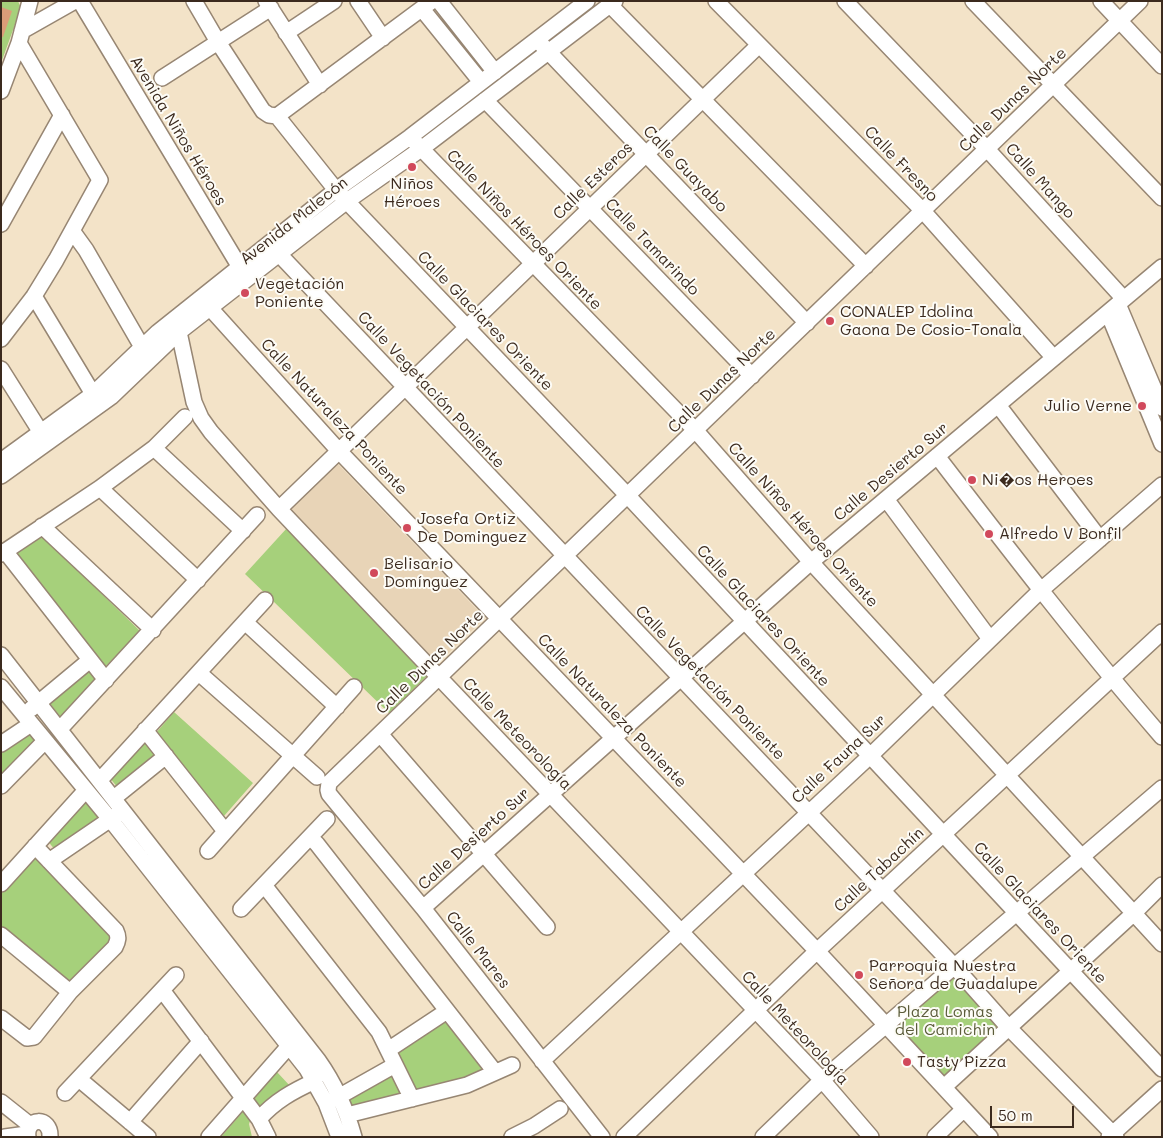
<!DOCTYPE html>
<meta charset="utf-8">
<style>
body{margin:0}
#map{position:relative;width:1163px;height:1138px;overflow:hidden;background:#f3e3c8;font-family:Mali,sans-serif}
canvas{display:block}
.frame{position:absolute;inset:0;border:2px solid #3b2a1e;pointer-events:none}
.scale{position:absolute;left:990px;top:1106px;width:84px;height:22px;box-sizing:border-box;border:2px solid #3b2a1e;border-top:0;padding-left:6px;font-size:15px;line-height:18px;white-space:nowrap;color:#3b2a1e;-webkit-text-stroke:4px #fdfcf7;paint-order:stroke}
</style>
<div id="map">
<canvas width="1163" height="1138"></canvas>
<div class="frame"></div>
<div class="scale">50 m</div>
</div>
<script>
const context = document.querySelector('canvas').getContext('2d');
context.lineJoin = 'round';
function fillPath(path, color) { context.fillStyle = color; context.fill(path, 'evenodd'); }
function stroke(path, color, width, dash) { context.strokeStyle = color; context.lineWidth = width; context.lineCap = dash ? 'butt' : 'round'; context.setLineDash(dash || []); context.stroke(path); }
function label(font, color, halo, rows, align = 'center') {
  context.font = font + ' Mali,sans-serif'; context.lineWidth = 4; context.setLineDash([]); context.textBaseline = 'middle'; context.strokeStyle = halo; context.fillStyle = color; for (const [text, x, y, turn = 0] of rows) {
    context.save(); context.translate(x, y); context.rotate((+turn || 0) * Math.PI / 180); context.textAlign = isNaN(turn) ? turn : align; if (halo) context.strokeText(text, 0, 0); context.fillText(text, 0, 0); context.restore();
  }
}
const built = new Path2D(`
 M338,464L485,618L436,665L289,510Z`);
const green = new Path2D(`
 M1,1H18L21,8L1,63Z
 M287,528L427,676L389,713L245,574Z
 M40,534L140,631L105,667L13,553Z
 M88,668L98,680L62,719L49,702Z
 M174,712L253,783L224,816L155,734Z
 M30,729L39,739L1,779V749Z
 M144,739L158,755L118,788L109,777Z
 M86,799L102,818L55,850L47,840Z
 M37,855L110,934L109,944L74,982H67L1,928V894Z
 M947,962L1005,1026L943,1081L885,1017Z
 M444,1017L486,1071L415,1094L395,1052Z
 M394,1071L405,1097L351,1110L346,1098Z
 M277,1072L291,1087L253,1112L249,1124L252,1137H221Z`);
const building = new Path2D(`
 M1,7L12,11L3,37H1Z`);
const minor = new Path2D(`
 M80,1L244,274
 M194,1L218,42L263,111L269,115L277,116
 M266,1L320,85
 M358,1L383,38
 M439,1L495,72
 M716,1L923,211L1054,358
 M845,1L987,149L1124,299
 M973,1L1162,198
 M1101,1L1162,66
 M610,5L866,266
 M422,9L481,82
 M22,31L75,1
 M286,33L334,1
 M541,44L807,323
 M162,78L271,8
 M1,91L19,43L30,1
 M485,100L752,376
 M277,116L336,190L628,496L1162,1069
 M277,116L432,1
 M410,137L696,431L811,562L1162,944
 M1,224L62,115
 M73,232L86,250L142,347
 M279,254L954,966L1009,1028L1116,1137
 M34,296L93,394
 M1118,304L1162,408
 M210,308L339,451L817,951L990,1137
 M1108,313L1162,444
 M179,332L194,402L201,418L211,432L279,509L822,1080L871,1137
 M1,339L34,296L56,260L100,180L19,43
 M1,369L40,431
 M998,405L1100,539
 M154,448L243,531
 M937,456C1010,551 1083,646 1162,737
 M1,461L93,394L158,332L336,190L410,137L587,1
 M1,476L111,397L179,332L347,201L421,149L615,1
 M100,488L198,580
 M886,499L990,639
 M279,509L759,45
 M42,526L153,630
 M5,551L106,680
 M1,554L100,488L154,448L185,417
 M245,622L337,707
 M1,655L318,1060C335,1084 346,1108 354,1137
 M199,673L317,777
 M1,687L110,819L307,1069L326,1103L339,1137
 M31,709L90,660
 M60,729L257,515
 M145,730L225,831
 M380,734L547,927
 M1,744L31,724
 M100,780L265,600
 M1,786L45,741
 M114,798L166,756
 M310,837L317,844L495,1072
 M208,851L354,687
 M49,861L118,814
 M1,884L86,790
 M264,885L379,1032L412,1099
 M423,908L811,562L1162,267
 M241,909L327,819
 M1,935L70,992
 M162,990L259,1119L268,1137
 M1,1018L27,1038L34,1037L70,992L115,947C118,941 119,937 116,931L35,846
 M388,1050L447,1011
 M542,1061L870,756L1040,591L1162,485
 M79,1079L148,1137
 M944,1087L1134,913L1162,885
 M65,1093L176,975
 M340,1096L395,1065
 M1,1102L30,1125
 M347,1115L467,1085L512,1065
 M259,1119C275,1101 293,1091 315,1081
 M130,1122L201,1041
 M5,1137L27,1134
 M28,1137C25,1117 51,1116 50,1137
 M209,1137L289,1046
 M512,1137L534,1126L560,1109
 M602,1137L423,908L329,794L328,790L329,783L1140,1
 M624,1137L817,951L1162,632
 M763,1137L822,1080L1162,788
 M935,1137L964,1109
 M1109,1137L1162,1089`);
const markers = [
 [412,167,5,"#d1495b"],
 [245,293,5,"#d1495b"],
 [830,321,5,"#d1495b"],
 [1142,406,5,"#d1495b"],
 [972,480,5,"#d1495b"],
 [407,528,5,"#d1495b"],
 [989,534,5,"#d1495b"],
 [374,573,5,"#d1495b"],
 [859,975,5,"#d1495b"],
 [907,1062,5,"#d1495b"]
];
const streetNames = [
 ["Calle Dunas Norte",1013,100,-44],
 ["Avenida Niños Héroes",178,131,59],
 ["Calle Fresno",901,164,46],
 ["Calle Guayabo",685,169,46],
 ["Calle Esteros",593,181,-44],
 ["Calle Mango",1040,181,48],
 ["Avenida Malecón",294,221,-38],
 ["Calle Niños Héroes Oriente",524,230,46],
 ["Calle Tamarindo",652,247,46],
 ["Calle Glaciares Oriente",485,321,46],
 ["Calle Dunas Norte",722,381,-44],
 ["Calle Vegetación Poniente",431,390,47],
 ["Calle Naturaleza Poniente",334,417,47],
 ["Calle Desierto Sur",891,472,-40],
 ["Calle Niños Héroes Oriente",803,525,48],
 ["Calle Glaciares Oriente",763,616,47],
 ["Calle Dunas Norte",430,662,-44],
 ["Calle Vegetación Poniente",710,683,46],
 ["Calle Naturaleza Poniente",612,711,46],
 ["Calle Meteorología",517,734,46],
 ["Calle Fauna Sur",839,759,-43],
 ["Calle Desierto Sur",474,839,-42],
 ["Calle Tabachín",879,870,-43],
 ["Calle Glaciares Oriente",1040,913,47],
 ["Calle Mares",478,950,52],
 ["Calle Meteorología",795,1028,47]
];
const poiNames = [
 ["Niños",412,184,"center"],
 ["Héroes",412,202,"center"],
 ["Vegetación",255,284],
 ["Poniente",255,302],
 ["CONALEP Idolina",840,312],
 ["Gaona De Cosio-Tonala",840,330],
 ["Julio Verne",1132,406,"right"],
 ["Ni�os Heroes",982,480],
 ["Josefa Ortiz",417,519],
 ["De Dominguez",417,537],
 ["Alfredo V Bonfil",999,534],
 ["Belisario",384,564],
 ["Domínguez",384,582],
 ["Parroquia Nuestra",869,966],
 ["Señora de Guadalupe",869,984],
 ["Tasty Pizza",917,1062]
];
const parkNames = [
 ["Plaza Lomas",945,1012],
 ["del Camichin",945,1030]
];
fillPath(built, '#e8d4b7');
fillPath(green, '#a6d07b');
fillPath(building, '#db9d79');
stroke(minor, '#978673', 18);
stroke(minor, '#fff', 15);
for (const [x, y, r, color] of markers) { const dot = new Path2D(); dot.arc(x, y, r, 0, 2 * Math.PI); context.fillStyle = color; context.fill(dot); stroke(dot, '#fdfcf7', 2); }
label('16px', '#3b2a1e', '#fdfcf7', streetNames);
label('16px', '#3b2a1e', '#fdfcf7', poiNames, 'left');
label('16px', '#5b5c3a', '#fdfcf7', parkNames);
</script>
